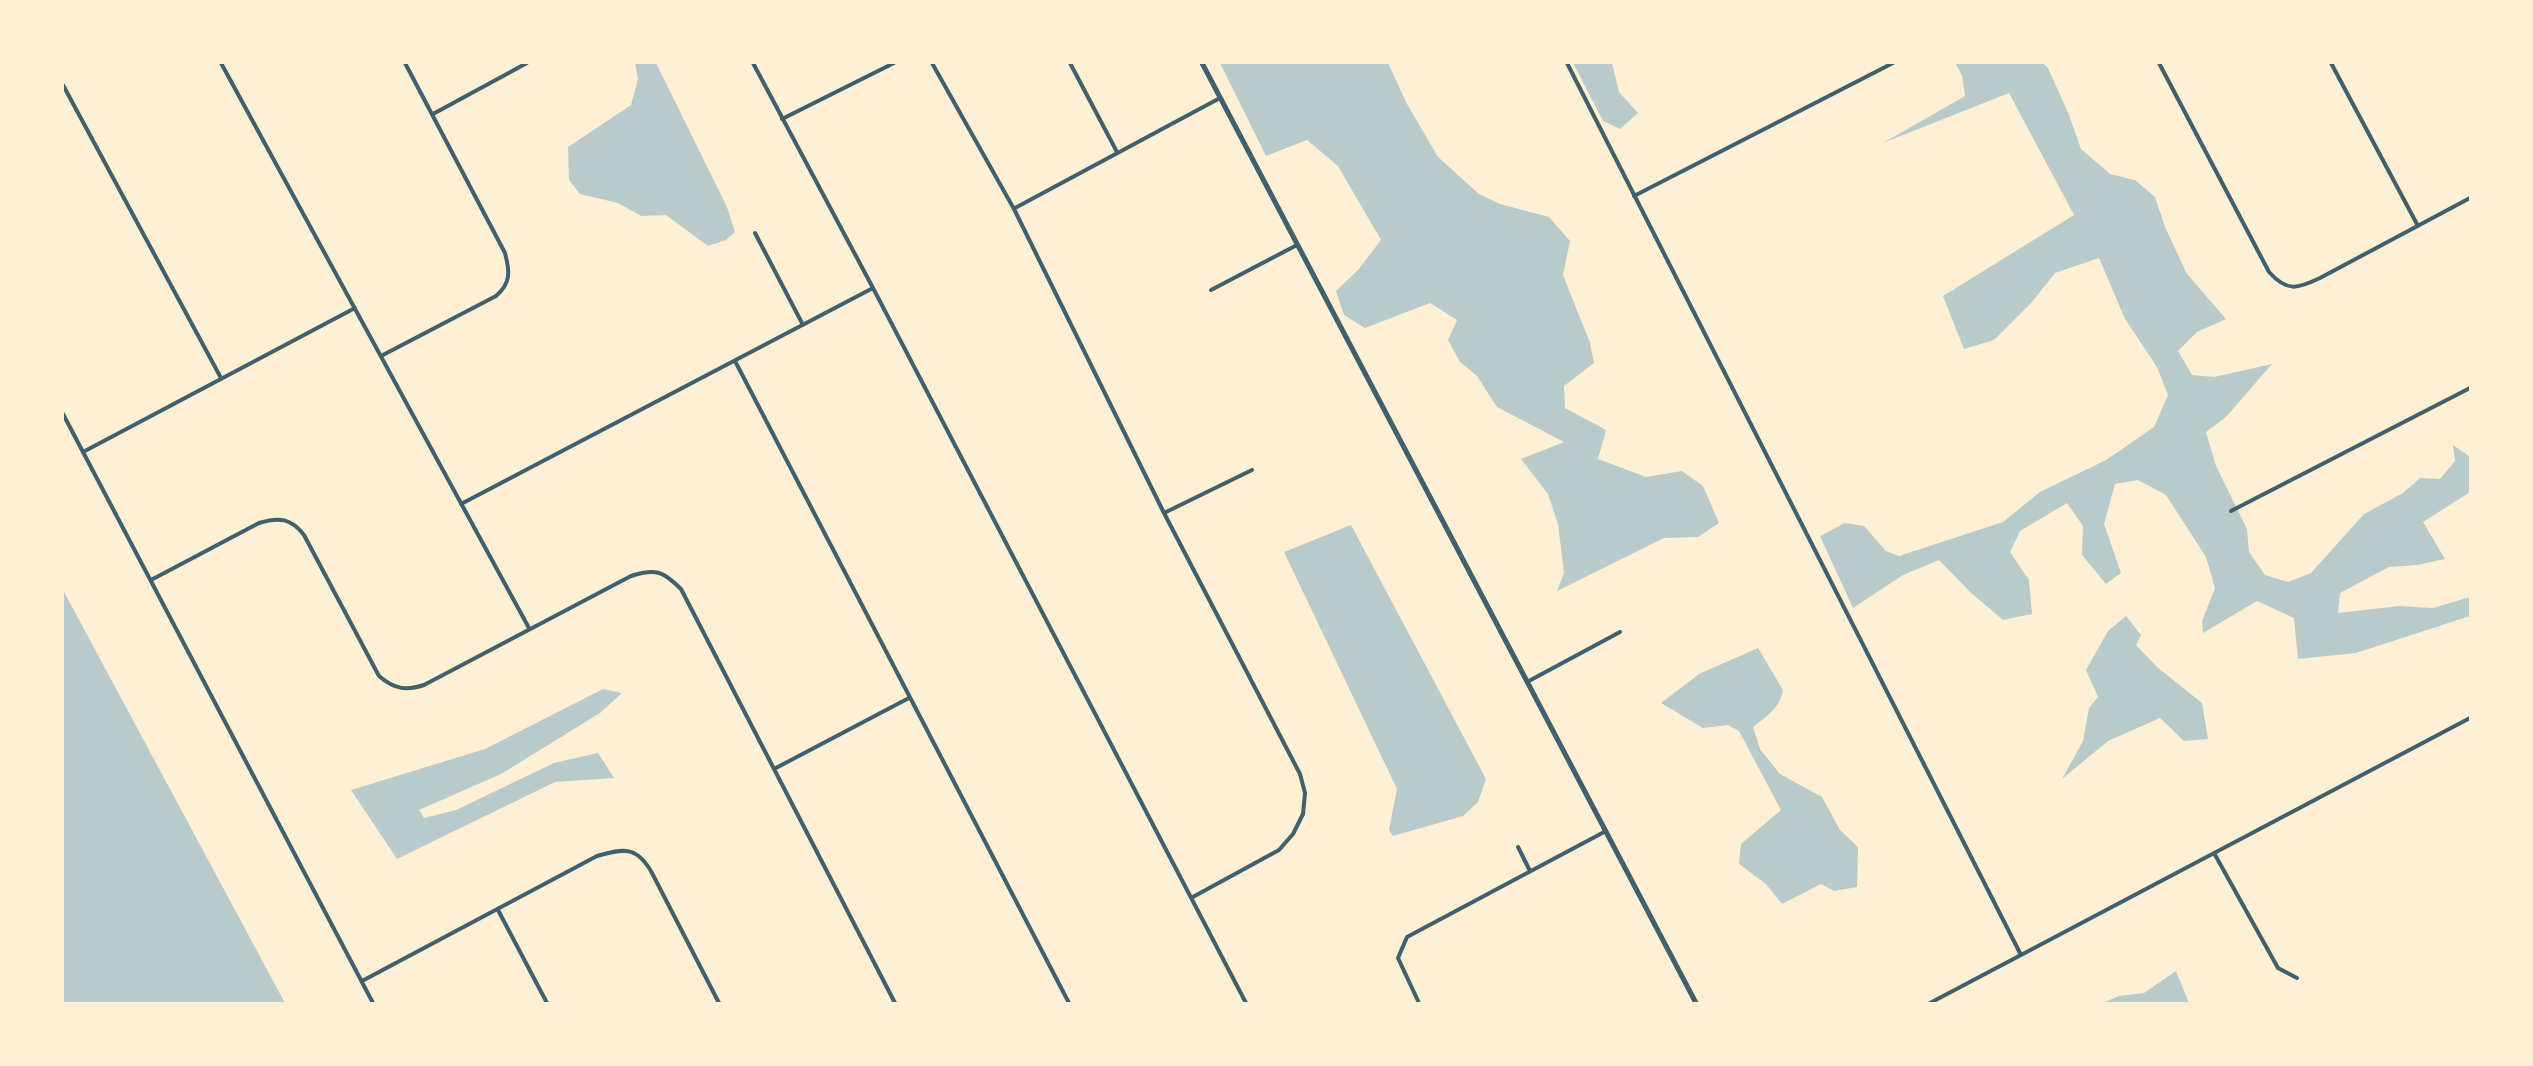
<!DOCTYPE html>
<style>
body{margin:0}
#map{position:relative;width:2533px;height:1066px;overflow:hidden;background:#fdf0d5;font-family:"Source Sans 3",sans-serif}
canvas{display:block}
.frame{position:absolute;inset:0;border:64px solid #fdf0d5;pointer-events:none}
</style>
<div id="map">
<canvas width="2533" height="1066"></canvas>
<div class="frame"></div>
</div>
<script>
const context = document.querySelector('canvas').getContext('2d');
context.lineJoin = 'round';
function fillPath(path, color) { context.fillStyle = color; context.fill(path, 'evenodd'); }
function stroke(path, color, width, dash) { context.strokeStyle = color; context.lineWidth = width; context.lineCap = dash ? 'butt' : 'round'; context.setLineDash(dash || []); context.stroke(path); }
const green = new Path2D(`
 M635,63H656L727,207L735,232L726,240L708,246L666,215L641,216L618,203L580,194L569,180L568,147L631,105L638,79Z
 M1220,63H1388L1407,104L1438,157L1479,194L1500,204L1549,217L1570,241L1563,275L1590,343L1594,363L1564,386L1565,408L1606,430L1598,459L1646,477L1682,471L1703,486L1719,523L1698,537L1664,538L1557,591L1564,573L1558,524L1548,494L1521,459L1564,442L1497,407L1477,376L1460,362L1448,340L1457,320L1430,303L1365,328L1344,315L1336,291L1358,270L1381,240L1338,166L1307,140L1266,156Z
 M1573,63H1612L1619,92L1638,113L1620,129L1603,121Z
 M1955,63H2043L2048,68L2069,115L2081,149L2110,174L2135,180L2155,197L2165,227L2187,274L2226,319L2197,332L2178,351L2192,375L2214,377L2272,364L2226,417L2206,432L2216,466L2247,529L2249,552L2265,575L2288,582L2311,573L2364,514L2403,493L2420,478L2440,479L2455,461L2453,445L2470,457V492L2423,522L2445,559L2417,565L2389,567L2340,593L2338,613L2399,606L2433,608L2470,597V616L2356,653L2298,659L2294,618L2257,601L2203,633L2202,621L2215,588L2206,557L2166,495L2138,480L2115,484L2104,524L2121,573L2106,584L2082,555L2083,526L2067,503L2020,531L2010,552L2029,580L2032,614L2003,620L1970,592L1939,560L1903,575L1853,608L1820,536L1845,523L1864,526L1886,551L1899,556L2003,522L2040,492L2106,460L2154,427L2168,395L2157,367L2125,319L2099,258L2055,273L2032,302L1994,340L1964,349L1943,296L2074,215L2009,93L1883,143L1965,96L1962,75Z
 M1351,525L1486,779L1478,802L1463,816L1393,836L1389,830L1397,789L1284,552Z
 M63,590L285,1003H63Z
 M2126,616L2141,635L2136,645L2157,667L2202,703L2208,739L2184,741L2160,718L2108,741L2062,779L2083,741L2089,708L2098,697L2086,670L2108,631Z
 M1758,648L1783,690C1780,708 1767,716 1753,727L1760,749L1780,774L1822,797L1840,830L1858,847L1857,887L1834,891L1821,884L1782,904L1766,884L1739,864L1741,844L1781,810L1739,731L1728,725L1703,728L1661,703L1699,674Z
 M603,689L622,693L600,713L501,774L419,810L424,818L456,810L554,763L598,753L614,778L555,782L397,859L351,790L485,749Z
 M2176,971L2189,1003H2103L2119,996L2144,993Z`);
const minor = new Path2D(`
 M221,63L529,628
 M753,63L873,288L1246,1003
 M932,63L1014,209L1164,513L1300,774L1305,793L1303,814L1293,834L1279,850L1191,898
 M1070,63L1117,152
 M1567,63L2021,955
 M2159,63L2269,272C2287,292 2297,289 2320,278L2470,198
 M2331,63L2418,226
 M63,85L221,378
 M433,114L527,63
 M782,119L894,63
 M1634,196L1893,63
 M1015,208L1220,98
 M755,233L803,325
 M1211,290L1297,245
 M381,356L496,296C511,283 510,272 505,253L405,63
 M735,361L1069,1003
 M63,414L373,1003
 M83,452L355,308
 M461,504L873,288
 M2231,511L2470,388
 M1164,513L1252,470
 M151,580L259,523C279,517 291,518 304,535L379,676C394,689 406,691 424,685L631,576C655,568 663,571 681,589L895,1003
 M1527,682L1620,632
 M774,769L909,698
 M1518,847L1530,871
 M2214,853L2278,968L2297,978
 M498,910L547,1003
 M362,981L597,856C624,848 637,846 652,873L719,1003
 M1419,1003L1398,958L1407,937L1606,831
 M1930,1003L2470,718`);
const tertiary = new Path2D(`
 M1202,63L1696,1003`);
fillPath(green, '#b9caca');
stroke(minor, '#3f606c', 4);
stroke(tertiary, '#3f606c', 5);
</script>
